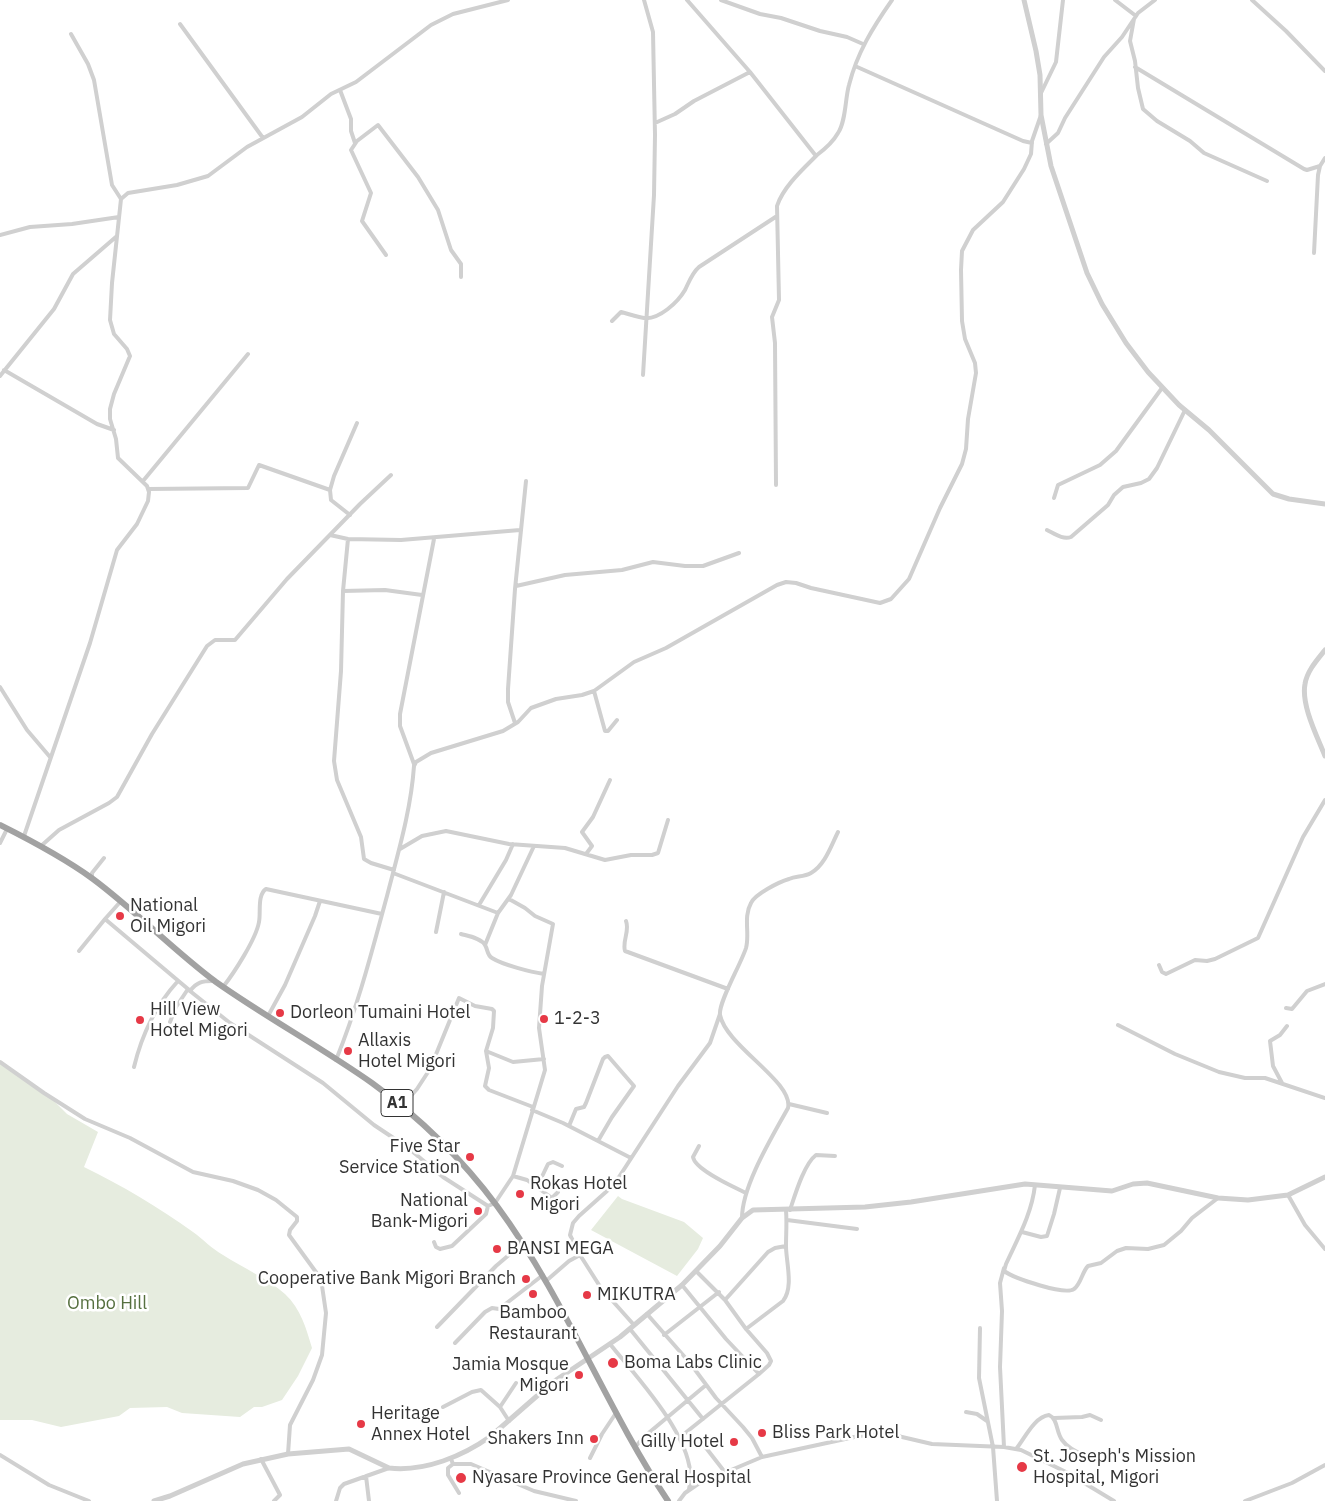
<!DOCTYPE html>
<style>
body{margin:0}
canvas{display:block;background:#fff}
</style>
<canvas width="1325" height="1501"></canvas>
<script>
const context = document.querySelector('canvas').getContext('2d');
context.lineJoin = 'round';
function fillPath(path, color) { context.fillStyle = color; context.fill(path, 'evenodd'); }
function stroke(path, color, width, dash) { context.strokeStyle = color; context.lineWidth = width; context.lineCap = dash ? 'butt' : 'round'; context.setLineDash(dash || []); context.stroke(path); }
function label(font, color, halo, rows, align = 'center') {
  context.font = font + ' "IBM Plex Sans",sans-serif'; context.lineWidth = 5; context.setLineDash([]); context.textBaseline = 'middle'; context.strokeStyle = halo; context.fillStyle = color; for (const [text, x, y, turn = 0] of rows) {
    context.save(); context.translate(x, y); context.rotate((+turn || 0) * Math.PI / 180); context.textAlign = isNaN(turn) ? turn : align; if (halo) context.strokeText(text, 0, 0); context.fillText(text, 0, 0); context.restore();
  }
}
const green = new Path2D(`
 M0,1060L51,1098L67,1114L98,1132L84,1167C123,1186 158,1207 193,1232C203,1239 212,1249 223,1255C243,1268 267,1278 285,1294C301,1309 306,1328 312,1348L298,1376L282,1400L262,1407H254L240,1417L182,1413L167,1407L130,1408L119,1416L61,1427L32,1420H0Z
 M618,1196L622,1199L684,1222L703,1238L698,1249L677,1276L591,1230Z`);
const minor = new Path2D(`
 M687,0L750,72
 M721,0L760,14L781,18L820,31L847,37L863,44
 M1115,0L1136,16
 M1252,0L1286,31L1325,71
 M1134,19L1130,41L1135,61L1138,88L1143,109L1157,121L1190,141L1204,153L1267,181
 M180,24L263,138
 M71,34L88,64L94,80L112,185L121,199
 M855,66L1023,141L1032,143
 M1135,67L1304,169L1307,170L1320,166
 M340,90L351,119V131L355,143
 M1041,93L1056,62L1063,0
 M655,123L675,114L694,101L750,72L816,156
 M1046,144L1058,133L1065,118L1104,57L1122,37L1138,13L1155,0
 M0,235L30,227L72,224L119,217
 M1314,253L1318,175L1320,166L1325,158
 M386,255L362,221L371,193L351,150L357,141L378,125L418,177L438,210L451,250L461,264V277
 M612,321L621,312C629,314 637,317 644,318C659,320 678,302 685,290C689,282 692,273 699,267L777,216
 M4,370L97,424L114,430
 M643,375L654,195L655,135L653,32L644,0
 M0,376L54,309L73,274L117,236
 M143,481L248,354
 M776,485L775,343L772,317L779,300L777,206C783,187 803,169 817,155C825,149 833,142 838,133C846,121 845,99 849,85C857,53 873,27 892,0
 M148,489L248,488L259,465L330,490L331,500L350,515
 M330,490L334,476L357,423
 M1054,498L1058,485L1100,465L1116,451L1162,388
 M1047,530C1055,534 1063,540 1071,537L1108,505L1114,495L1123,487L1141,483L1149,479L1157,468L1185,410
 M330,535L348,539L401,540L520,530
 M348,539L343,591L385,590L422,595
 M516,586L565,575L622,570L653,562L685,566H703L739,553
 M343,591L341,671L334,761L337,780L361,837L364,859L371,863L394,870
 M0,687L27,730L50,757
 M594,691L605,731H608L617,720
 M515,723L508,702V689L515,589L526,481
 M414,764L400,726V714L434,539
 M24,836L90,643L117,550L137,524L148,501L149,492L147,486L118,458L116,439L110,419V409L114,394L130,356L127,349L114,334L110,320L112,283L121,199L128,193L177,185L208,176L247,147L302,117L331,94L356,82L431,25L453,14L508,0
 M0,843L7,829
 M41,846L59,830L109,803L117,797L152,734L207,646L215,640H235L287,579L360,504L391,475
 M400,849L422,836L446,831L509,844L565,848L605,860L631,855H652L658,853L668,820
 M586,854L592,846L582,832L593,817L610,780
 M393,873L498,913
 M92,878V873L104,858
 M479,905L506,860L513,844
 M105,919L121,901
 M626,921C630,931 622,941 625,951L728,989
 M436,932L444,892
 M461,934C468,936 481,938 485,945C488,950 487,955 492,958C503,965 531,972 544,974
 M485,945L498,913L511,895L534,846
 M79,951L105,919L188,989
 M1159,965L1162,972L1166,974L1195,960L1207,961L1215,959L1258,938L1303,837L1325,800
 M223,987C234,973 256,939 259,922C261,912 257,895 266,889L382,914
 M190,991L230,1023L323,1083L374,1125L407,1147L443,1177L488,1206L495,1203L513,1176L545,1070L539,1028L542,986L553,924L535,916L525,908L509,899
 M1286,1008L1292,1009L1307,991L1325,984
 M268,1016L285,985L315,916L320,901
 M170,1022L176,1007L188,989L190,991C197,982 202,981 213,981
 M1118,1025L1175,1054L1219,1072L1245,1078H1265L1325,1098
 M486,1051L513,1062L544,1059
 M336,1060C358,1006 372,951 387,896C398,853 411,810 414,766L416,762L431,753L503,731L518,722L531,708L556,699L582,695L594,691L634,662L666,648L777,585L786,582L796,583L811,588L880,603L891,599L909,579L940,508L962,464L966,449L968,419L976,373L975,363L965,339L962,321L961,270L962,251L973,230L1003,202L1024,169L1031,154L1032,141L1041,115
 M0,1062L44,1093L85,1119L130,1138L193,1172L233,1181L258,1190L276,1200L297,1217V1221L290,1230L289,1235L321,1279L326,1313L322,1355L313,1380L290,1425L288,1454
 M134,1067C142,1034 155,1006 178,981
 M1282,1083L1273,1066L1270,1041L1280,1035L1287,1026
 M789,1104L827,1113
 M401,1107L417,1089L430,1069L459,998L475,1006L492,1009L494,1011L493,1028L486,1051L489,1068L485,1086L489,1090L533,1107
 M532,1110L563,1123L631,1158
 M569,1126L576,1109L584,1107L586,1103L603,1059L605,1057L608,1056L634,1086L612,1117L598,1141
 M699,1146L693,1157C695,1170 734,1187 746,1193
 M513,1176L527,1180L552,1198L558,1192
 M1035,1185C1032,1213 1018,1238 1006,1264L1004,1271C1014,1278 1065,1296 1074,1289C1081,1284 1082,1272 1088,1266L1101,1263L1117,1251L1126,1248L1148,1249L1164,1245L1181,1231L1192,1218L1218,1198
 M537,1187L548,1164L553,1162L562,1166
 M1288,1195L1305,1225L1325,1249
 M790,1210C795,1195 804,1164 816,1155L835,1156
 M742,1218C742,1186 772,1137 788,1108C794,1082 726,1046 720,1015C718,1003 741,964 746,948C750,934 743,917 751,903C755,894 779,882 789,879C796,876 804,877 811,873C825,865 831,846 838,832
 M787,1220L857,1229
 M1022,1232L1041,1237L1047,1236L1054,1214L1060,1188
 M434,1242L436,1247L440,1249L452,1246L486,1214L488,1206
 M580,1255L601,1288L634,1325
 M546,1281L569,1261L580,1255L570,1235L573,1223L579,1216L607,1191L619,1177L678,1086L710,1043L720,1014
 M682,1285L726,1339L759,1374
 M725,1300L768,1252L775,1248L786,1246
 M647,1314L690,1363L716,1398L743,1427L752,1438L762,1457
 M437,1327L496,1266L523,1243
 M980,1328L979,1378L993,1447L997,1501
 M630,1329L703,1419
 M746,1329L783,1301C794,1287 786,1262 786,1246C786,1234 787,1222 786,1210
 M664,1335L719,1292
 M455,1343L485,1312L492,1308L499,1309L543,1275
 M610,1344C637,1378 701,1444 689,1489
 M443,1407L472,1392L481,1390L500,1407L509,1421
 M500,1407L516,1383
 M966,1412L977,1414L987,1421
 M1054,1418L1082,1417L1090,1415L1101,1420
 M679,1438L759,1374L769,1365L771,1361L767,1353L746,1329L725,1300L696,1271
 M703,1444L724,1471
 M635,1447L645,1436L706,1385
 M1004,1447L1000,1367L1002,1311L1000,1283L1004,1268
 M1016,1449C1025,1438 1034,1417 1049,1415C1058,1419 1056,1432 1062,1440C1067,1447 1078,1453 1086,1456L1091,1455L1094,1452
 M0,1455L49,1485L89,1501
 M590,1458L602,1434L616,1413
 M261,1459L280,1495L274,1501
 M451,1459L453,1464H471L534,1491L576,1501
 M453,1464L448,1468V1475L459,1493
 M366,1476L369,1501
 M336,1501L340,1488L344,1484L389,1468
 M679,1501L685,1493L698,1484L762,1457L859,1436L885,1433L932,1444L1004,1447L1021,1450L1066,1472L1114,1501
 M1245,1501L1292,1483L1325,1465`);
const tertiary = new Path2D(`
 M1024,0L1036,51L1040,75L1041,115L1051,166L1087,273L1102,304L1126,343L1148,372L1179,405L1209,430L1273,494L1289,499L1325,504
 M1325,650C1317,660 1307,671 1305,684C1301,705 1317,736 1325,756
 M154,1501L170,1496L243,1464L288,1454L349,1449L389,1468C425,1472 463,1456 491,1436L553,1382L620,1337L682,1285L720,1246L742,1218L753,1210L865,1207L911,1202L1025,1184L1112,1191L1133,1184L1147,1183L1218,1198L1248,1200L1288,1195L1325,1177`);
const trunk = new Path2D(`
 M0,825C32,841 64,858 93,879C136,911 173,950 216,982C267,1018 321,1047 372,1083C419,1117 462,1159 497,1206C565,1298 605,1406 668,1501`);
const markers = [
 [120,916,5,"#e63946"],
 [280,1013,5,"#e63946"],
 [544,1019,5,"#e63946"],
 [140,1020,5,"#e63946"],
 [348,1051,5,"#e63946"],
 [470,1157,5,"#e63946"],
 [520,1194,5,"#e63946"],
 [478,1211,5,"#e63946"],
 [497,1249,5,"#e63946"],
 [526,1279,5,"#e63946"],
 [533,1294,5,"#e63946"],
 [587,1295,5,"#e63946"],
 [613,1363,6,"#e63946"],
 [579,1375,5,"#e63946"],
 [361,1424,5,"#e63946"],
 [762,1433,5,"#e63946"],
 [594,1439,5,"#e63946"],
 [734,1442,5,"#e63946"],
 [1022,1467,6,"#e63946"],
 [461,1478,6,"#e63946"]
];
const shields = [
 [397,1103,32]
];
const shieldNames = [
 ["A1",397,1103]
];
const poiNames = [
 ["National",130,906],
 ["Oil Migori",130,927],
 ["Hill View",150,1010],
 ["Hotel Migori",150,1031],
 ["Dorleon Tumaini Hotel",290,1013],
 ["1-2-3",554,1019],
 ["Allaxis",358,1041],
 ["Hotel Migori",358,1062],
 ["Five Star",460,1147,"right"],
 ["Service Station",460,1168,"right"],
 ["Rokas Hotel",530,1184],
 ["Migori",530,1205],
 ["National",468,1201,"right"],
 ["Bank-Migori",468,1222,"right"],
 ["BANSI MEGA",507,1249],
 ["Cooperative Bank Migori Branch",516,1279,"right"],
 ["MIKUTRA",597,1295],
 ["Bamboo",533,1313,"center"],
 ["Restaurant",533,1334,"center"],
 ["Boma Labs Clinic",624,1363],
 ["Jamia Mosque",569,1365,"right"],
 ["Migori",569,1386,"right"],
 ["Heritage",371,1414],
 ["Annex Hotel",371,1435],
 ["Bliss Park Hotel",772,1433],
 ["Shakers Inn",584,1439,"right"],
 ["Gilly Hotel",724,1442,"right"],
 ["St. Joseph's Mission",1033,1457],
 ["Hospital, Migori",1033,1478],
 ["Nyasare Province General Hospital",472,1478]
];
const parkNames = [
 ["Ombo Hill",107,1304]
];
fillPath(green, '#e6ecdf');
stroke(minor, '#d0d0d0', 4);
stroke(tertiary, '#d0d0d0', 5);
stroke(trunk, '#a2a2a2', 6);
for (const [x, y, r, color] of markers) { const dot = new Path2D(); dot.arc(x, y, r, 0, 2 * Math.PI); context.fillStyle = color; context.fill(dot); stroke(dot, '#fff', 2); }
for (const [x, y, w] of shields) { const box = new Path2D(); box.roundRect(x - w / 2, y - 13.5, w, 27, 4); context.fillStyle = '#fff'; context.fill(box); stroke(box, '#333', 1); }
label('bold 16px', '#333', null, shieldNames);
label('18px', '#333', '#fff', poiNames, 'left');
label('18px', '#56703f', '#fff', parkNames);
</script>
